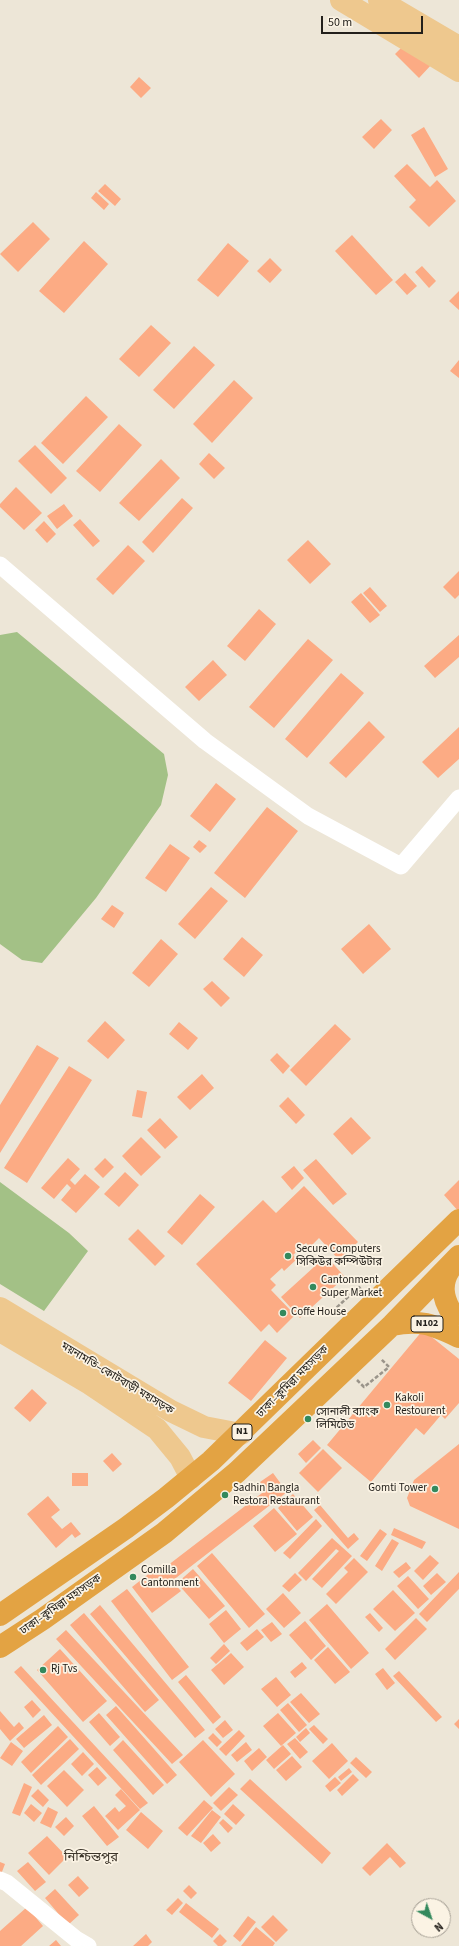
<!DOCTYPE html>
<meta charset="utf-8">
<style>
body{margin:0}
#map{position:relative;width:459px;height:1946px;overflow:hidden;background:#ede6d7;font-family:"Source Sans 3",sans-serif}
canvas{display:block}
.north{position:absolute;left:411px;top:1898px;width:40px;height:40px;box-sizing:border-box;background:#fbf3e4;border:1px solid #a59f94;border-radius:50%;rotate:140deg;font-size:11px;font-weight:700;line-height:16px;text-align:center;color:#23201b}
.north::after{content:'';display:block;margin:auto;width:14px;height:18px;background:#33895d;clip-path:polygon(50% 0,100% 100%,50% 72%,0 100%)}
.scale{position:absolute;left:321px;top:16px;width:102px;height:18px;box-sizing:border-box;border:2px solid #23201b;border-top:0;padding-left:5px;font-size:12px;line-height:14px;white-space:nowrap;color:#23201b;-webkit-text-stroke:3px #fbf3e4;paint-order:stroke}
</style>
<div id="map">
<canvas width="459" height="1946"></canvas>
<div class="north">N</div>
<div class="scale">50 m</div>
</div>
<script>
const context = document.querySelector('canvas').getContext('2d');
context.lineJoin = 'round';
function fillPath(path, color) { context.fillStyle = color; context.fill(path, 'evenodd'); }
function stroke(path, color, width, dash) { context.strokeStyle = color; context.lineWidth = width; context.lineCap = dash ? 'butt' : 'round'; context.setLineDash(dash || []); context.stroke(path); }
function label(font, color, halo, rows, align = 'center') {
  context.font = font + ' "Source Sans 3","Noto Sans Bengali",sans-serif'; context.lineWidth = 3.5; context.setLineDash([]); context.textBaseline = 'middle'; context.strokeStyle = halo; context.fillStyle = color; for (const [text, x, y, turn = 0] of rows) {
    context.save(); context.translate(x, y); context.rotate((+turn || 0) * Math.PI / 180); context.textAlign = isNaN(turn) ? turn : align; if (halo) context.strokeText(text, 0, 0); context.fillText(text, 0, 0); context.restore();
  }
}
const green = new Path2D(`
 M17,632L164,754L168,775L161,805L96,898L42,963L22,960L0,944V635Z
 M0,1182L69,1233L88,1251L44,1311L0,1284Z`);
const building = new Path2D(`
 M408,41L432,64L419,78L395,54Z
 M139,77L151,88L141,98L130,87Z
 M381,119L392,130L374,149L362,137Z
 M424,127L448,169L435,177L411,135Z
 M407,164L430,187L437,180L456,201L429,227L409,207L416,200L394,176Z
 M105,184L121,199L115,206L98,191Z
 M96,192L109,204L104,210L91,198Z
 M33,222L50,239L18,272L0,254Z
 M352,235L393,280L376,295L335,251Z
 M84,241L108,264L64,313L39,291Z
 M228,243L249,261L218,297L197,280Z
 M270,258L282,270L270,283L257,271Z
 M422,266L436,281L429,288L415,272Z
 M405,273L417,286L407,295L395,282Z
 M459,291V310L449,301Z
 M151,325L171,343L139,377L119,359Z
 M194,346L215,365L174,409L153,390Z
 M459,360V378L450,371Z
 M234,380L253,398L212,443L193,424Z
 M86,396L108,417L63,464L41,443Z
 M119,424L142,445L100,492L76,471Z
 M35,445L67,478L51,494L18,461Z
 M209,453L225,468L214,479L199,464Z
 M161,459L180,478L139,521L119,503Z
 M16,487L42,513L24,530L0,507V504Z
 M182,498L193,508L153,553L142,542Z
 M64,504L73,516L57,529L47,516Z
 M80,519L100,541L93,547L73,525Z
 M44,521L56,534L47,543L35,530Z
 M308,540L331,564L310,584L287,560Z
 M128,545L145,561L113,595L96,579Z
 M459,571V595L455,599L443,587Z
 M370,587L387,606L380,612L363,593Z
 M361,593L380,615L370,623L351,602Z
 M259,609L276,624L245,661L227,646Z
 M459,635V657L435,678L424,666Z
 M308,639L333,660L274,728L249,707Z
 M213,660L227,675L199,701L185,687Z
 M341,673L364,693L307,758L285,739Z
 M369,721L385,737L346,778L329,763Z
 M459,727V759L438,778L422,762Z
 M216,783L236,799L210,832L190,816Z
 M267,807L298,831L245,898L214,873Z
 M199,840L207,846L200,853L193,847Z
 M170,844L190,858L166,892L145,878Z
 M211,887L228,901L195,939L178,924Z
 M112,905L124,913L114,928L101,919Z
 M369,924L391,949L363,974L341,949Z
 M242,937L263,955L244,977L223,959Z
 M161,939L178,954L149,987L132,973Z
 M212,981L230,998L221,1007L203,989Z
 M105,1021L125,1040L108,1059L87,1041Z
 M179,1022L198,1038L188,1050L169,1034Z
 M335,1024L351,1039L306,1086L290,1070Z
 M37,1045L59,1058L0,1153V1105Z
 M277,1053L290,1066L283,1074L270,1060Z
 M69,1066L92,1080L27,1183L4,1168Z
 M202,1074L214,1088L190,1110L177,1097Z
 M137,1090L147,1092L142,1118L132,1116Z
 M288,1097L305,1115L296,1124L279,1106Z
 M351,1117L371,1138L352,1155L333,1134Z
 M160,1118L178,1137L165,1149L147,1130Z
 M141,1137L161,1157L141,1176L122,1156Z
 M68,1158L80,1169L70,1180L75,1185L85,1174L100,1187L76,1213L61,1200L71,1188L67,1184L54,1199L41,1188Z
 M105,1158L114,1167L103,1178L94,1169Z
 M316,1159L347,1194L333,1205L303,1170Z
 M294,1166L304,1178L292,1190L281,1177Z
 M125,1172L139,1185L119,1207L104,1194Z
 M459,1180V1212L444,1195Z
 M304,1186L358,1242L339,1260L319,1238L310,1247L306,1243L293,1255L297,1259L284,1271L282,1268L270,1279L276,1285L271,1290L295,1315L277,1333L269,1324L261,1332L196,1264L263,1200L276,1213Z
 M200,1194L215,1207L182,1245L167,1232Z
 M138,1229L165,1256L155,1266L128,1239Z
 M326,1256L345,1277L300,1318L281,1297Z
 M423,1330L459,1359V1403L445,1419L441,1415L424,1435L416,1428L371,1482L327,1445Z
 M265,1340L287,1358L251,1401L228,1383Z
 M32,1389L47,1403L30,1422L14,1408Z
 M313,1440L321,1448L306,1463L298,1454Z
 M459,1444V1529L410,1506L407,1498L414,1480Z
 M323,1449L342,1468L318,1492L299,1473Z
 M112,1453L122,1464L113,1472L103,1461Z
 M72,1473H88V1486H72Z
 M273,1473L287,1492L172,1581L181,1591L152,1613L132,1587L160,1565L163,1569L266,1490L260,1482Z
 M293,1494L313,1517L297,1531L278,1508Z
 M48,1496L60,1510L51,1517L62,1529L71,1522L81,1534L75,1538L72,1534L56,1548L27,1514Z
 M320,1505L348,1538L354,1533L359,1539L348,1549L314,1510Z
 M274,1508L297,1534L275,1552L253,1526Z
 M316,1519L322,1526L290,1559L283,1553Z
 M394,1528L426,1542L422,1549L391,1535Z
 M380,1529L387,1534L367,1561L360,1556Z
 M332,1538L352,1556L322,1588L312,1579L339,1551L336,1549L306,1581L298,1573Z
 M392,1539L399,1543L382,1571L375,1566Z
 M212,1553L265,1614L249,1628L197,1566Z
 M430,1555L439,1563L423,1580L414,1571Z
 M354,1558L368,1572L336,1604L326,1594L348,1572L344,1568Z
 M406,1562L411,1568L399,1578L393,1572Z
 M193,1569L225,1606L209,1619L177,1583Z
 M459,1572V1589L427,1622L419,1614Z
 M295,1573L302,1580L289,1592L282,1586Z
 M437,1573L446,1582L431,1595L423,1586Z
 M408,1576L429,1599L418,1609L397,1586Z
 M127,1589L189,1667L172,1680L111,1601Z
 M393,1590L415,1613L395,1631L373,1609Z
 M283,1593L301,1613L284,1628L266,1609Z
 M327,1604L369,1653L351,1669L309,1620Z
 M100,1605L205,1730L195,1738L90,1614Z
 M226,1610L241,1629L224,1643L209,1624Z
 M84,1613L159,1700L145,1712L70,1625Z
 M370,1613L383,1628L379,1632L365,1617Z
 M416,1618L427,1629L395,1660L385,1649Z
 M305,1621L326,1646L311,1660L289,1635Z
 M272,1622L282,1634L271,1642L261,1630Z
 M257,1629L264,1637L247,1651L240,1643Z
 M66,1630L183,1755L172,1764L56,1639Z
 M224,1644L230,1651L216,1664L210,1658Z
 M328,1647L350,1672L335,1684L314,1660Z
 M60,1649L107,1701L83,1722L37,1670Z
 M231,1653L244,1667L224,1685L211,1670Z
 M302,1662L307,1668L295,1678L290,1672Z
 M21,1666L148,1803L140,1809L14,1672Z
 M383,1668L395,1683L387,1690L375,1674Z
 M399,1671L442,1717L436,1722L393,1676Z
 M186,1675L221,1717L213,1724L178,1682Z
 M276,1677L291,1695L277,1707L261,1689Z
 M301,1693L320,1714L309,1723L290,1702Z
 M32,1700L41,1710L33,1718L24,1707Z
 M288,1703L307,1725L299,1732L280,1710Z
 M116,1706L177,1775L167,1784L106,1715Z
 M0,1711L14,1727L19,1722L24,1728L10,1741L0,1729Z
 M99,1713L120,1737L110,1746L89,1722Z
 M278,1713L296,1733L281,1746L263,1726Z
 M44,1715L52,1725L24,1748L16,1739Z
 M459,1719V1729L454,1724Z
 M225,1720L233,1730L223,1738L215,1729Z
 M314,1725L328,1739L323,1744L309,1729Z
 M58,1726L68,1737L31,1773L21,1762Z
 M306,1728L310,1733L300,1742L296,1737Z
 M239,1730L245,1736L226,1756L219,1749Z
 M213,1733L222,1742L217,1747L208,1738Z
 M295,1738L308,1752L300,1759L287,1744Z
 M70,1739L79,1749L41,1785L32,1775Z
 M123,1740L164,1785L153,1795L113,1750Z
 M203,1740L235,1774L211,1797L179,1762Z
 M11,1742L23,1751L12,1766L0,1758Z
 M246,1742L252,1750L237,1762L231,1755Z
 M332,1743L348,1761L329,1779L312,1761Z
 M283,1745L291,1754L274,1769L266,1760Z
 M259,1748L267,1757L252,1771L244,1761Z
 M83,1752L94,1764L82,1776L71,1764Z
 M292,1756L302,1767L286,1781L276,1770Z
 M356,1757L372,1772L366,1778L350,1763Z
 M97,1767L107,1778L98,1786L88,1775Z
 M349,1768L352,1772L341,1781L338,1777Z
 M64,1770L84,1790L67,1807L47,1786Z
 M353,1774L359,1780L342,1796L337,1790Z
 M335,1777L341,1783L330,1792L325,1786Z
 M250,1779L331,1853L322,1864L240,1789Z
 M24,1783L32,1787L20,1816L12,1813Z
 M229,1787L238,1795L221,1811L213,1803Z
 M38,1789L49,1800L43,1807L31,1796Z
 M121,1789L140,1810L118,1830L105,1816L115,1807L119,1812L126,1806L115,1795Z
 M204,1800L213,1808L187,1836L178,1828Z
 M31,1804L42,1813L34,1822L24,1813Z
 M233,1804L245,1815L236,1825L224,1814Z
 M94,1806L119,1837L107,1846L82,1816Z
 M48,1807L58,1812L51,1828L40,1823Z
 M212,1810L221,1817L201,1843L191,1836Z
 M141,1812L163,1831L148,1849L126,1830Z
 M66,1817L74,1826L64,1836L55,1827Z
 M223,1819L233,1828L228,1833L219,1823Z
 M213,1834L221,1843L211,1852L203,1843Z
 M47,1836L67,1857L49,1875L28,1853Z
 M387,1843L406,1863L400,1868L390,1857L370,1876L362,1868Z
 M0,1862L5,1864L0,1877Z
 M28,1862L46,1882L35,1891L17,1871Z
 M78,1876L89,1888L79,1897L68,1885Z
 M189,1885L197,1893L191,1899L183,1891Z
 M55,1889L79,1915L68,1925L45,1898Z
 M178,1898L183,1903L172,1915L166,1910Z
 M186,1903L219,1929L212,1938L179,1912Z
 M27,1907L43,1926L21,1946H0V1931Z
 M273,1915L288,1930L276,1942L261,1927Z
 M248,1916L256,1922L240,1942L233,1936Z
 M256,1927L275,1943L273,1946H241Z
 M146,1934L152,1942L148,1946H133Z
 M220,1934L227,1941L222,1946H218L213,1941Z
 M56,1940L61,1946H49Z`);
const path = new Path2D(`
 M339,1312L336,1308L359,1287L362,1291
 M357,1380L364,1387L389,1367L381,1359`);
const minor = new Path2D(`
 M0,565L205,741L308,816L401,866L459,798
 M0,1880L7,1883L76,1939L88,1946`);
const major = new Path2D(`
 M341,0L459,71
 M379,0L459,47
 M0,1308L171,1411L204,1427L241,1434
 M0,1331L90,1384L157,1429L180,1457L191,1478`);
const highway = new Path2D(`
 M453,1265C439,1282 442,1299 454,1316
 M392,1325C421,1319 433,1325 459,1337
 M0,1615L126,1528L166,1498L211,1461L459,1220
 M0,1647L43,1619L164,1533L237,1472L392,1325L459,1256`);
const markers = [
 [288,1256,4,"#33895d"],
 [313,1287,4,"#33895d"],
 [283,1313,4,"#33895d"],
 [387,1405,4,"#33895d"],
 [308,1419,4,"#33895d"],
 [435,1489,4,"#33895d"],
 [225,1495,4,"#33895d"],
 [133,1577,4,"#33895d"],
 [43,1670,4,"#33895d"]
];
const shields = [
 [427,1324,32],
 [242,1432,20]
];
const shieldNames = [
 ["N102",427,1324],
 ["N1",242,1432]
];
const poiNames = [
 ["Secure Computers",296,1250],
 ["সিকিউর কম্পিউটার",296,1263],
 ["Cantonment",321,1281],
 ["Super Market",321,1294],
 ["Coffe House",291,1313],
 ["Kakoli",395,1399],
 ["Restourent",395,1412],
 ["সোনালী ব্যাংক",316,1413],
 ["লিমিটেড",316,1426],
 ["Sadhin Bangla",233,1489],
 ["Restora Restaurant",233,1502],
 ["Gomti Tower",427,1489,"right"],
 ["Comilla",141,1571],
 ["Cantonment",141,1584],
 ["Rj Tvs",51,1670]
];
const streetNames = [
 ["ময়নামতি–কোটবাড়ী মহাসড়ক",117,1379,31],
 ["ঢাকা–কুমিল্লা মহাসড়ক",293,1382,-45],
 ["ঢাকা–কুমিল্লা মহাসড়ক",61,1605,-35]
];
const quarterNames = [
 ["নিশ্চিন্তপুর",91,1858]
];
fillPath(green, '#a3c186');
fillPath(building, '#fcab84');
stroke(path, '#9a948a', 2.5, [4, 2]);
stroke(minor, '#fff', 17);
stroke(major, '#eec88e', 22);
stroke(highway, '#e3a343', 22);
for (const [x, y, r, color] of markers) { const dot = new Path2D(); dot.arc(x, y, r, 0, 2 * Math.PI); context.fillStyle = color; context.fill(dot); stroke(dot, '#fbf3e4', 1.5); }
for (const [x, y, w] of shields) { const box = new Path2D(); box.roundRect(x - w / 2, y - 8, w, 16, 3); context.fillStyle = '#fbf3e4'; context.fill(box); stroke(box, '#23201b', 1); }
label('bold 10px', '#23201b', null, shieldNames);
label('11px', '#23201b', '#fbf3e4', poiNames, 'left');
label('11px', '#23201b', '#fbf3e4', streetNames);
label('13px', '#3c352a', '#fbf3e4', quarterNames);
</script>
